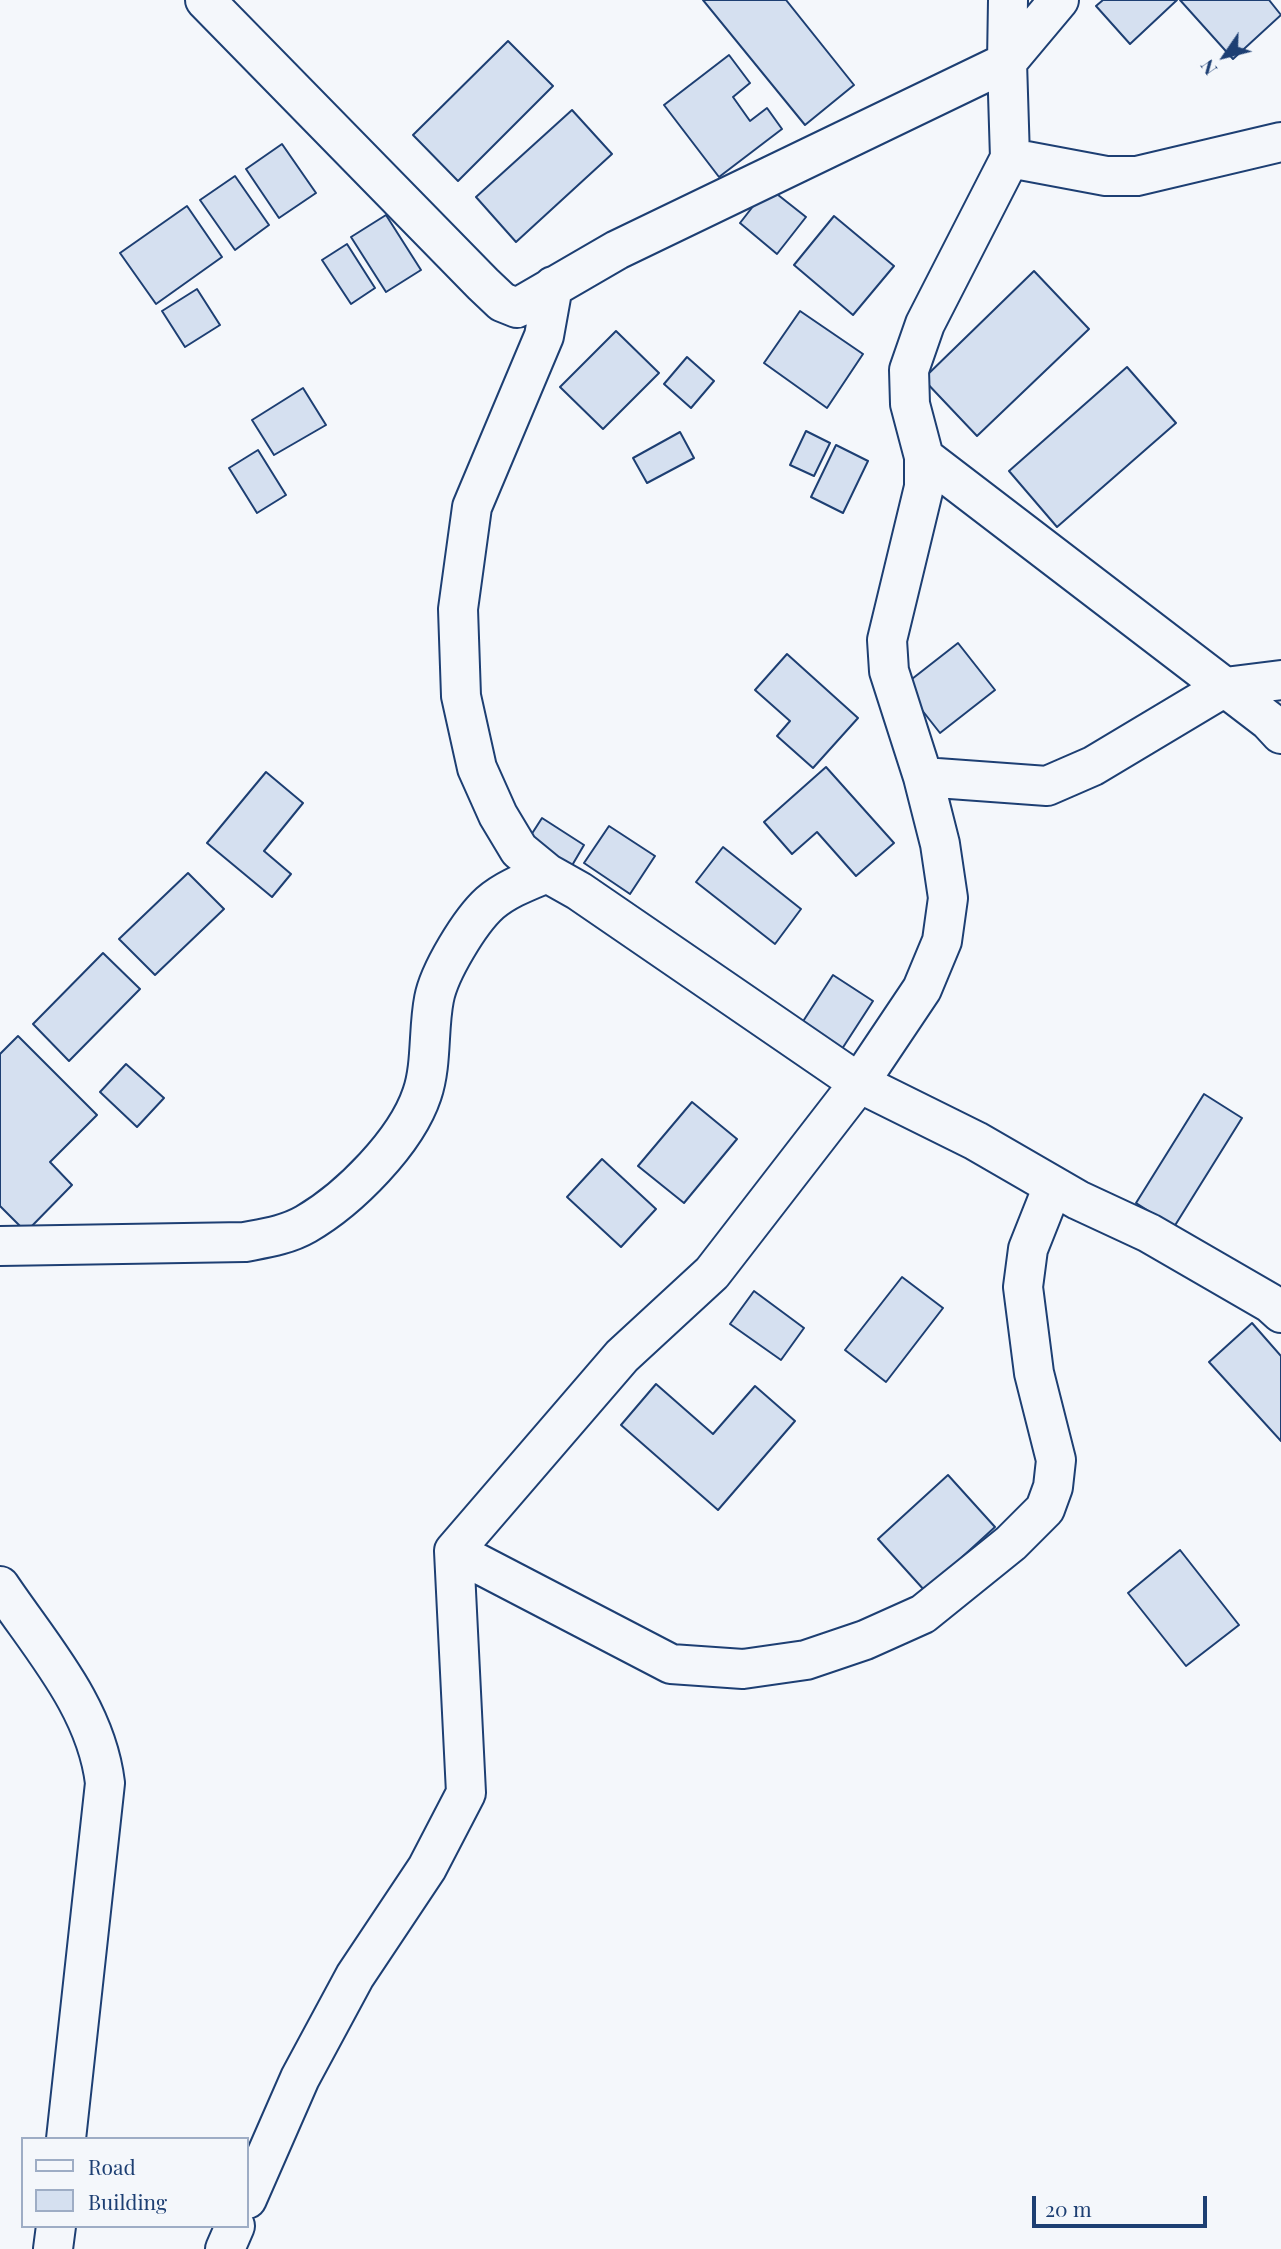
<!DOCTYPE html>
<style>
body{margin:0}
#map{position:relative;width:1281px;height:2249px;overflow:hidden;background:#f4f7fb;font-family:"Playfair Display",serif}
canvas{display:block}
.legend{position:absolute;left:21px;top:2137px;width:228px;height:91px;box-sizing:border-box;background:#f4f7fb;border:2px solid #9eadc5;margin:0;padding:9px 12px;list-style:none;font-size:21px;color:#1d3f73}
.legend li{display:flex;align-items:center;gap:14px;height:35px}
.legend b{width:35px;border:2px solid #9eadc5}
.north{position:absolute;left:1190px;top:21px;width:70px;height:70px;-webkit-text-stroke:5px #f4f7fb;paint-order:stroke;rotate:235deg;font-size:19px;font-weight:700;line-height:28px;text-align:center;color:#1d3f73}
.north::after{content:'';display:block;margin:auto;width:24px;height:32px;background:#1d3f73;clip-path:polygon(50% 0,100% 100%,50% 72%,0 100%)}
.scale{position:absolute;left:1032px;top:2196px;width:175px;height:32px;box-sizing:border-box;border:4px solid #1d3f73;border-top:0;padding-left:9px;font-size:21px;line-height:24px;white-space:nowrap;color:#1d3f73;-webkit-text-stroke:5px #f4f7fb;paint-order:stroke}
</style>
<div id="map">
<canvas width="1281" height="2249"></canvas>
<ul class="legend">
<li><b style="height:9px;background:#f4f7fb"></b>Road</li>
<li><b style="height:19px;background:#d5e0f0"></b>Building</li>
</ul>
<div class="north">N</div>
<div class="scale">20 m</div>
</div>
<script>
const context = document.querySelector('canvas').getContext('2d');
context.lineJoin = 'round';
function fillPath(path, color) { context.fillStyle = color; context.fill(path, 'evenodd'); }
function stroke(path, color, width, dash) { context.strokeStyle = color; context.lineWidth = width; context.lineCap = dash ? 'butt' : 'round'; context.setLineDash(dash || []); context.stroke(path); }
const building = new Path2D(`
 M703,0H786L854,85L805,125Z
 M1103,0H1177L1130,44L1096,6Z
 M1180,0H1269L1281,15L1233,59Z
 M508,41L553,86L458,181L413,135Z
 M729,55L750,83L733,97L750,121L767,108L782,129L719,177L664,105Z
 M572,110L612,154L516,242L476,197Z
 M282,144L316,193L279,218L246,169Z
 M235,176L269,225L235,250L200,200Z
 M768,187L806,217L777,254L740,223Z
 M187,206L222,257L156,304L120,253Z
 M386,215L421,270L386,292L351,237Z
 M834,216L894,266L853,315L794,265Z
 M347,244L375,288L351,304L322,260Z
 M1034,271L1089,329L977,436L923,379Z
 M197,289L220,325L185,347L162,311Z
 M800,311L863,354L827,408L764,363Z
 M616,331L659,373L603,429L560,387Z
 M687,357L714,381L691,408L664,384Z
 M1127,367L1176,423L1057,527L1009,471Z
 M303,388L326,425L274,455L252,420Z
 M806,431L830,443L814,476L790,465Z
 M680,432L694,458L647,483L633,458Z
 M836,445L868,461L843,513L811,497Z
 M258,450L286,495L257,513L229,468Z
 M958,643L995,690L940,733L903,686Z
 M787,654L858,718L813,768L777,736L790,721L755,690Z
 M826,767L894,843L856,876L817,832L792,854L764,822Z
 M266,772L303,803L264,851L291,874L272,897L207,843Z
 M542,818L584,845L567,874L524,846Z
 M609,826L655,856L630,894L584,863Z
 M723,847L801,909L775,944L696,882Z
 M188,873L224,909L155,975L119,939Z
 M103,953L140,989L69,1061L33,1024Z
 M833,975L873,1001L840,1052L800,1026Z
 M18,1036L97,1115L50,1162L72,1185L26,1232L0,1206V1054Z
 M126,1064L164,1098L137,1127L100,1092Z
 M1204,1094L1242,1118L1174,1227L1136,1203Z
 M692,1102L737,1139L684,1203L638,1166Z
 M602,1159L656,1209L621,1247L567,1197Z
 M902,1277L943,1308L886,1382L845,1350Z
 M754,1291L804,1328L781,1360L730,1324Z
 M1252,1323L1281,1356V1441L1209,1362Z
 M656,1384L713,1434L755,1386L795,1421L718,1510L621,1425Z
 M948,1475L995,1527L925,1591L878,1539Z
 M1180,1550L1239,1625L1186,1666L1128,1593Z`);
const minor = new Path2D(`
 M205,0L483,284L502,302L517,308L617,250L1007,62L1008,0
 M1010,158L1106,176H1137L1281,142
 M553,286L544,336L472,507L458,609L461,696L477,768L498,815L519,850L547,873L579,891L859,1083L976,1141L1078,1200L1149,1233L1270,1303L1281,1313
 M924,457L1269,721L1281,734
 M923,777L1047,786L1093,766L1225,687L1281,680
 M0,1246L245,1242C266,1238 287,1235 306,1224C349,1199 406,1142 422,1094C432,1065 428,1029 434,999C439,972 470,921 490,903C506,889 528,881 547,873
 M454,1551L671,1664L743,1669L806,1660L865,1640L923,1614L1011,1543L1045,1509L1053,1487L1056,1460L1034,1373L1023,1287L1028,1249L1053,1186
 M0,1586C41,1647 96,1707 105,1783L66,2139
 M247,2199L300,2078L355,1976L427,1868L466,1793L454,1551L622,1356L712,1273L859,1083L922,989L942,941L948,898L940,844L923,777L889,671L887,640L924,487V457L910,404L909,370L925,324L1010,158L1007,62L1059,0
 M53,2249L56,2226
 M225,2249L235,2226`);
fillPath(building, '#d5e0f0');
stroke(building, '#1d3f73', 2);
stroke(minor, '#1d3f73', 42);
stroke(minor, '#f4f7fb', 38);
</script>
